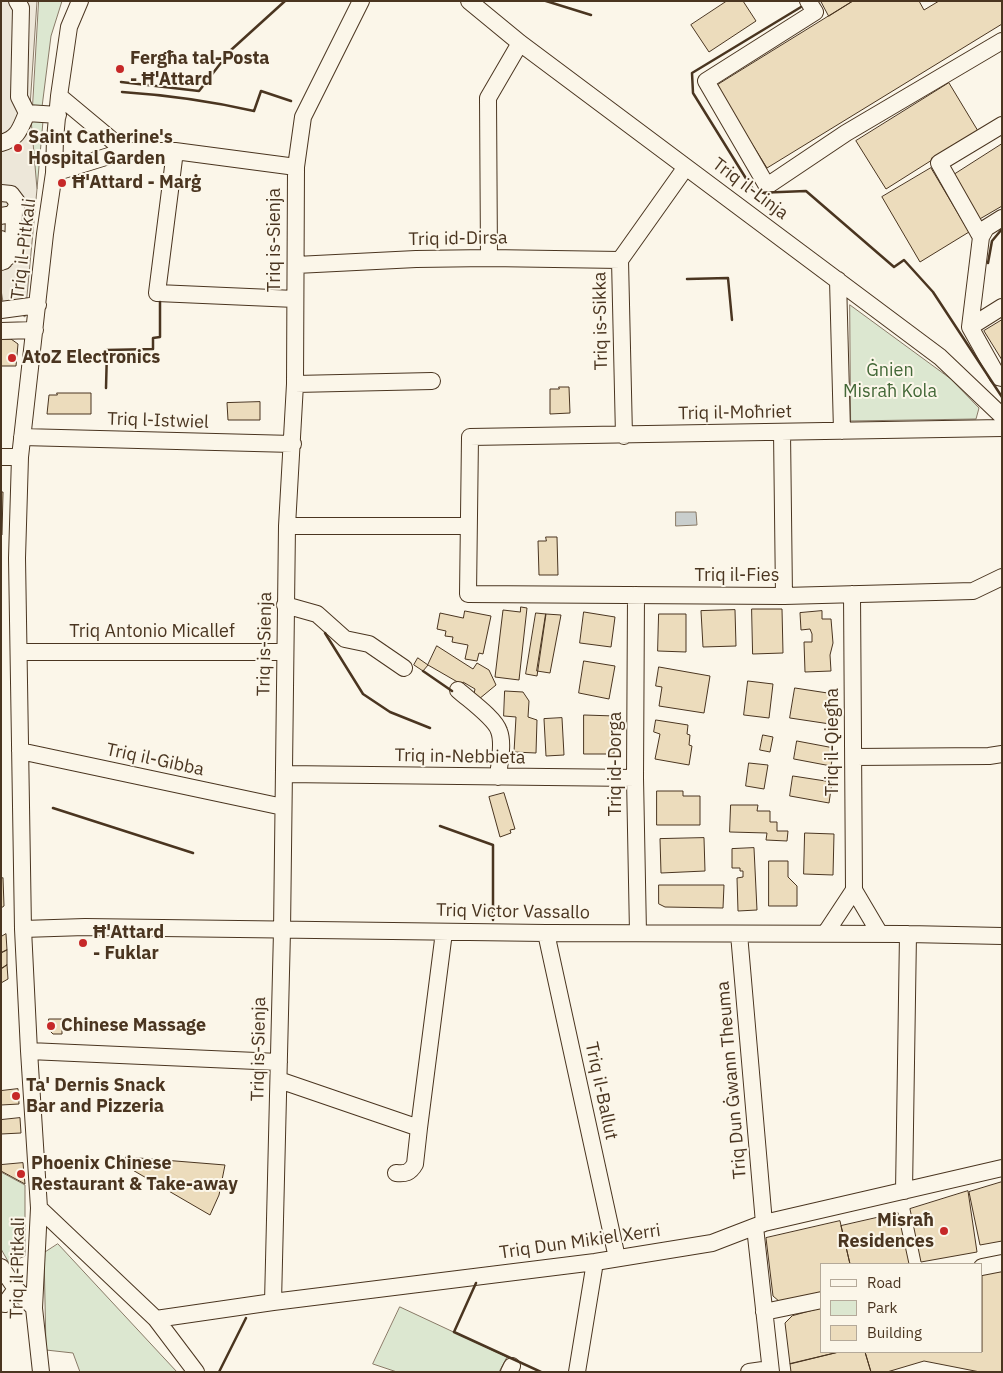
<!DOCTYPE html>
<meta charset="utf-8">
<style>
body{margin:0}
#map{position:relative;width:1003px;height:1373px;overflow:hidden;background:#fbf6e9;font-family:"IBM Plex Sans",sans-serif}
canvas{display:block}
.frame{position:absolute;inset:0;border:2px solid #4a3520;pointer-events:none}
.legend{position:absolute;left:820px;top:1263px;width:162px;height:90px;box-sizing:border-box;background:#fbf6e9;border:1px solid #b4a999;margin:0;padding:6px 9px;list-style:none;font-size:15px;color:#4a3520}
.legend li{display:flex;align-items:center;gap:10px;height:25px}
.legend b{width:25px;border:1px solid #b4a999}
</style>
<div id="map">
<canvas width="1003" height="1373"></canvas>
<div class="frame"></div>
<ul class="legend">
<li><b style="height:6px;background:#fbf6e9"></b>Road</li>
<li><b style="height:14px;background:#dce7d0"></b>Park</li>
<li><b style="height:14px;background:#ecdcbc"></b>Building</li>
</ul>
</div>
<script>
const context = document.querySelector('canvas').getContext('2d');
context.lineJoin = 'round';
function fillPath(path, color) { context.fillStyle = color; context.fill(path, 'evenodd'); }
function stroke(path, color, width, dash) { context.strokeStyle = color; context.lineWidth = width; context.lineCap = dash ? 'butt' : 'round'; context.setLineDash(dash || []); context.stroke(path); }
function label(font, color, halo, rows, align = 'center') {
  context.font = font + ' "IBM Plex Sans",sans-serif'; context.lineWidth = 4; context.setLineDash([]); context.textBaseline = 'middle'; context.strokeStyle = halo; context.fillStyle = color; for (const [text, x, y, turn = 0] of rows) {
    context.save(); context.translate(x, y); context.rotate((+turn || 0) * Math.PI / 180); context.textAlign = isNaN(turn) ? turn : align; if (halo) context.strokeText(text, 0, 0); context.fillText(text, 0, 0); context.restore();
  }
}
const green = new Path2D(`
 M39,1H62L51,36L42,107L33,105Z
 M32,120L43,121L37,189L27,188Z
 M850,305L951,379L979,408L976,419L851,421Z
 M1,1172L25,1185V1256L9,1263L1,1249Z
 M58,1244L177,1372H80L73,1353L46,1350L44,1253Z
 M400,1307L507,1357L499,1372H397L373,1364Z`);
const parking = new Path2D(`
 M1,1H37L30,107L37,189L25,317L3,302L1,290Z`);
const water = new Path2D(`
 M676,512H696L697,525L676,526Z`);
const building = new Path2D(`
 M727,1H743L756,21L709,52L691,25Z
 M821,1H853L829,16Z
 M853,1H919L924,10L939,1H1002V24L767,168L716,86Z
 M949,83L978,131L886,189L856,141Z
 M1002,144V206L978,220L952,176Z
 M931,168L969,232L920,262L882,197Z
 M1002,320V360L984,331Z
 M1,339H11L18,344L16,366H1Z
 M559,387H569L570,413L550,414V389H559Z
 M57,393H91V414H47L49,395H57Z
 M260,402V420H228L227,403Z
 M1,492H3L2,535H1Z
 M546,537H557L558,575H539L538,541H546Z
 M521,607L527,608L519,680L495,677L503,610L520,612Z
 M752,609H782L783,653L753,654Z
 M735,610L736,646L703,647L701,611Z
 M465,611L491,616L483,654L479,653L477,661L465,659L468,645L452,642L453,637L445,636L446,631L437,629L440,613L463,618Z
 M822,611V619H831L833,643L830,655L831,671L805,672L804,642H812V634L810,629L801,630L800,613Z
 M584,612L615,617L611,647L580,643Z
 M536,613L546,614L537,676L526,674Z
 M546,614L561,615L550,673L537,671Z
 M659,614H686V652L658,651Z
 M437,646L473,669L477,663L489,670L496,685L479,699L473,698L475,689L463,682L461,684L428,665Z
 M418,658L428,665L423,671L414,665Z
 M584,661L615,666L609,699L579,693Z
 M659,667L710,676L704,713L659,706L662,687L656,686Z
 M748,681L773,684L769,718L744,715Z
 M795,688L834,694L830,724L790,718Z
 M505,691L523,692L529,701L528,717L537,720L536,753L514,752L516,717L504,716Z
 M584,715L615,716L614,754H584Z
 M562,718L564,755L546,756L544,719Z
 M656,720L688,725L687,734L690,735L689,745L692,746L689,765L655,759L660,734L654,732Z
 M763,735L773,737L770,752L760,750Z
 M797,741L834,748L831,766L794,759Z
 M749,763L768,765L764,789L746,786Z
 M793,776L832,782L829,803L790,796Z
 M657,791H683V796H700V825H657Z
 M504,793L515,829L510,830L511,833L500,837L489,797Z
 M731,805H758L757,811H770V822H777V831H788L787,841L766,840L767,833L730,832Z
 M805,833L834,834L833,875L804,874Z
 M704,838L705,871L661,873L660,839Z
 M754,848L757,910L738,911L737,878L743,877V871H740V868H732V849Z
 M769,861H788V877L797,886V906H769Z
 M3,878L4,906L1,908V879Z
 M659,885H724L723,908L665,907L659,904Z
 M6,934L7,950L1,953V937Z
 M7,950V965L1,969V953Z
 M7,965L8,979L1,983V969Z
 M49,1019H62V1034H53L49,1030Z
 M18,1089L19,1104L1,1105V1091Z
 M20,1118L21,1133L1,1134V1120Z
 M126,1157L225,1165L219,1195L210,1215L124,1165Z
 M23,1163L25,1184L1,1171V1165Z
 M1002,1182V1241L980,1245L969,1192Z
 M968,1191L977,1252L921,1262L910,1209Z
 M898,1213L909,1264H850L841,1226Z
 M840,1221L850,1264H822V1294L780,1302L773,1296L766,1238Z
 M1002,1268V1372H980L924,1361L887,1372H871L865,1352H982V1272Z
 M822,1308V1352H839L790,1364L785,1323L792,1316Z
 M839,1352H865L871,1372H791L790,1364Z`);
const minor = new Path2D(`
 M469,1L520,43L940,357L1002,416
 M808,1L815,12L706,81L767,186L846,133L1002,41
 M59,96L125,151
 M27,113L58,115
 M1,143C19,138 20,128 27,113L19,97L21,8L17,1
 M175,151L157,293L295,299
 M54,173L125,151H175L296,167
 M1,193L11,194L17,202L16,208L12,214L1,216
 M981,237L939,163L1002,125
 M1,239L4,261
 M489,258L488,98L520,43
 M1,262L13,253L14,212
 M296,265L416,259L489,258L620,260
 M838,280L842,431
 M1002,307L970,327L998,377L1002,378
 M1,310L38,305
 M970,327L981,237L986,228L1002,218
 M1,331L35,330
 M295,384L432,381
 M1002,428L470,437L468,594L784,596L973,591L1002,577
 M782,432L784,596
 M624,436L620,260L686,167
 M22,437L293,444
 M1,457H20
 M287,526H468
 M852,594L854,890L880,934
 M636,595L635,778L638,933
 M285,605L317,614L345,639L369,644L404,668
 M19,652H285
 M458,690C469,700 495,718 499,731C504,744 499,764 498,777
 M20,751L283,807
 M854,757L989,756L1002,754
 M284,774L635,778
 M23,929L85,927L546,933L908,934L1002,936
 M546,933L617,1258
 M739,934L764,1223
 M825,934L854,890
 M29,1051L279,1062
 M279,1080L419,1128L444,932
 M396,1173C405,1174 410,1173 415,1164L419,1128
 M904,1191L908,934
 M39,1208L156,1319L196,1372
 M755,1227L771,1372
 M1,1267L16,1289L34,1308
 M982,1267L1002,1263
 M273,1302L282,931L287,526L295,384L296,167L303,117L361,1
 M5,1304L16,1289
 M764,1312L822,1300
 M156,1319L273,1302L595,1262L712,1243L764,1223L1002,1168
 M41,1372L34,1308L39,1208L29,1051L23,929L17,558L20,457L45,234L54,173L55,139L59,96L69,27L80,1
 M509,1372L512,1366
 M577,1372L595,1262
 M749,1372L770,1369`);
const wall = new Path2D(`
 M546,1L591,15
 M801,7L692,73L693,93L755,193L806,191L894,267L904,260L933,292L1002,397
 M121,82L199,91L231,50L285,1
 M122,92C167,95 210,101 254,111L261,91L291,101
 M988,263L992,241L1002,229
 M687,279L728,278L732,320
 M106,388L107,350L153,349V338L160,337V302
 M325,633L363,694L390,712L430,728
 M423,671L452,691
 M53,808L193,853
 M440,826L493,845V920
 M476,1283L454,1332L541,1372
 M219,1372L246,1318`);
const markers = [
 [120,69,5,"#c62828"],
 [18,148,5,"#c62828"],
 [62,183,5,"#c62828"],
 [12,358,5,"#c62828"],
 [83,943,5,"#c62828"],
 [51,1026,5,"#c62828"],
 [16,1096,5,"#c62828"],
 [21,1174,5,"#c62828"],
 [944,1231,5,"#c62828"]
];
const poiNames = [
 ["Fergħa tal-Posta",130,59],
 ["- Ħ'Attard",130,80],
 ["Saint Catherine's",28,138],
 ["Hospital Garden",28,159],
 ["Ħ'Attard - Marġ",72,183],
 ["AtoZ Electronics",22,358],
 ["Ħ'Attard",93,933],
 ["- Fuklar",93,954],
 ["Chinese Massage",61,1026],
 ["Ta' Dernis Snack",26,1086],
 ["Bar and Pizzeria",26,1107],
 ["Phoenix Chinese",31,1164],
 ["Restaurant & Take-away",31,1185],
 ["Misraħ",934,1221,"right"],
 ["Residences",934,1242,"right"]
];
const streetNames = [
 ["Triq il-Linja",750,189,37],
 ["Triq id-Dirsa",458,239,-1],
 ["Triq is-Sienja",275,240,-90],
 ["Triq il-Pitkali",24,249,-83],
 ["Triq is-Sikka",601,321,-91],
 ["Triq il-Moħriet",735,413,-1],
 ["Triq l-Istwiel",158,421,2],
 ["Triq il-Fies",737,576],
 ["Triq Antonio Micallef",152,632],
 ["Triq is-Sienja",265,644,-89],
 ["Triq il-Qiegħa",833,742,-90],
 ["Triq in-Nebbieta",460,757,1],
 ["Triq il-Gibba",155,760,12],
 ["Triq id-Dorga",616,764,-90],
 ["Triq Victor Vassallo",513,912,1],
 ["Triq is-Sienja",259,1049,-89],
 ["Triq Dun Ġwann Theuma",732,1080,-95],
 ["Triq il-Ballut",601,1091,78],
 ["Triq Dun Mikiel Xerri",580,1242,-8],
 ["Triq il-Pitkali",18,1268,-89]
];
const parkNames = [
 ["Ġnien",890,371],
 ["Misraħ Kola",890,392]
];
fillPath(green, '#dce7d0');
stroke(green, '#887966', 1);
fillPath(parking, '#ede7d9');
stroke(parking, '#887966', 1);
fillPath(water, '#c9cecd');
stroke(water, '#887966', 1);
fillPath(building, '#ecdcbc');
stroke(building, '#4a3520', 1);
stroke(minor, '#4a3520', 18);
stroke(minor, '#fbf6e9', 16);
stroke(wall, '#4a3520', 2.5);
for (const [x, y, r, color] of markers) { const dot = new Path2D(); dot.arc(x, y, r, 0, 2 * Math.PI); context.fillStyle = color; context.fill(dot); stroke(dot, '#fbf6e9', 2); }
label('bold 18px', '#4a3520', '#fbf6e9', poiNames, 'left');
label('18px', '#4a3520', '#fbf6e9', streetNames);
label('18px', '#436837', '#fbf6e9', parkNames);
</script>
